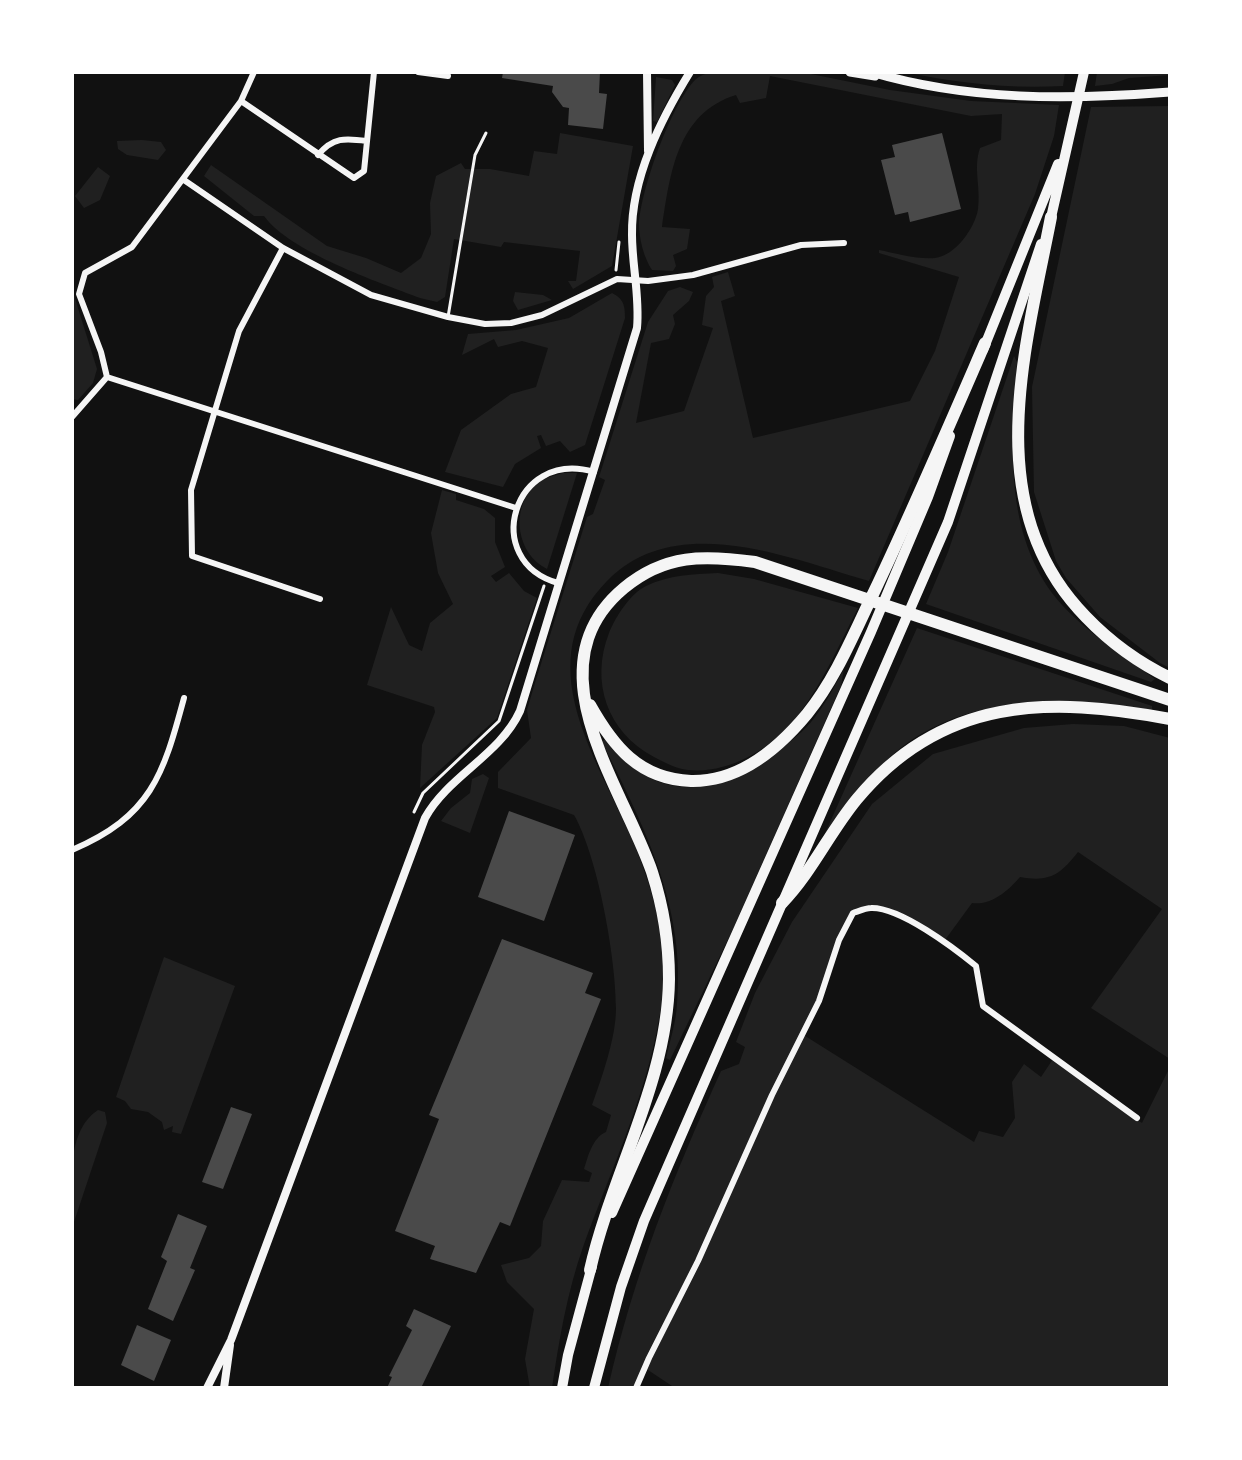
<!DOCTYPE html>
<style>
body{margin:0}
#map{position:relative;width:1242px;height:1460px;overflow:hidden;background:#111;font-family:"Space Grotesk",sans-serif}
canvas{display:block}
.frame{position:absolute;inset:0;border:74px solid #fff;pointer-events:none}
</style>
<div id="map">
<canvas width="1242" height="1460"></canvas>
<div class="frame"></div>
</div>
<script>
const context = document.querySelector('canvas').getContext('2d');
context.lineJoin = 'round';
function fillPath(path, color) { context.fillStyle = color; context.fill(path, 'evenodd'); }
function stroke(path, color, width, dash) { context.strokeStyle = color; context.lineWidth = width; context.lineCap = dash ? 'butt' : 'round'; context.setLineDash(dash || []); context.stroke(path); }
const green = new Path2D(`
 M711,72H801L890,90L971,101L1059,105L1054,136L1035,194L869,581C789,558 676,510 607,581C528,662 596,756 631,837C651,882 667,939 664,989C663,1002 659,1017 657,1030C642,1105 609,1175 583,1247C567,1293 559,1340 552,1388H530L525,1359L534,1309L507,1282L501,1265L529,1258L541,1246L543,1221L562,1180L589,1182L592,1173L584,1169C588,1157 592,1138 606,1132L611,1115L592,1105C602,1077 616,1038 616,1008C616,959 598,857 574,815L498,788V772L531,738L527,710L535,683L587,517L593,514L605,480L599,477L648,322L668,291L680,287L693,292L689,301L673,315L675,324L669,339L651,343L636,423L684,411L713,328L702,325L706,296L714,287L712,277L728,272L735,296L721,301L753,438L910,401L935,351L959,277L879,253V250C894,253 920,260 935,258C955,256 975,228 978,209C981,187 973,168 980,148L1001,140L1002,114L971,116L770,76L766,98L740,103L736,95C677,113 670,174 662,227L690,229L687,249L673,255L676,266L673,271L652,270C644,258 639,239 639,224C641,189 671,105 695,80C699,76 705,74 711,72Z
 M904,72H1065L1063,86C1008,89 958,83 904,72Z
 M1097,72H1170V75L1129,78L1112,84L1095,86Z
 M656,77L672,80L675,85L657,122L653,121Z
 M1170,106V668L1160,663L1100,617L1066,578L1056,561L1034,492L1032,387L1091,107Z
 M560,133L633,146L612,266L573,289L568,281H576L580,251L504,242L501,247L454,239L445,297L437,302L420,298C378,282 290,252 264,216H254L204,176L211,165L327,246L366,258L401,273L421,258L431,234L430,203L436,176L461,163L465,169H490L529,176L534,151L557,154Z
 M142,140L161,142L166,150L158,160L127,155L118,149L117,141Z
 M98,167L110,176L100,200L84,208L75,196Z
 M72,289L97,369L93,383L78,400L72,399Z
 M515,292L543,295L552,300L518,310L513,301Z
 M612,293C624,299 625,306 625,318L585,445L570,452L560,441L546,446L541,435L537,436L541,448L515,464L503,487L445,472L461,430L511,394L536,387L548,348L522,341L498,347L494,339L462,355L468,334L516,330L569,318Z
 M1014,356L1017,362C1012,441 1003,525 1052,593C1079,628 1120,653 1155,679L1151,682L926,604L948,552Z
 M563,473H577L547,569C517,554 510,511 534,486C541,478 554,476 563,473Z
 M442,490L456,494V500L484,509L495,518V542L505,567L491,576L496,582L509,573L524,591L537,598L497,718L420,788L422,745L435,712L434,707L367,685L391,607L409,645L422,651L430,623L453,604L438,573L431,533Z
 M718,573L754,579L858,608C838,647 819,692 790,725C766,752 725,774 688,770C676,769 664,762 654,757C607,732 590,682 609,633C616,616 630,594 646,586C669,575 693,574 718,573Z
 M917,628L1152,706V710C1062,696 954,692 884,763C861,786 842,814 822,840Z
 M844,669L841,686L733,929L670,1060L666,1058C670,1041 676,1022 677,1004C686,908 644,826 602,742L605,739C653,802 713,799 773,754C788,743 804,732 815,717C826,703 835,685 844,669Z
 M1073,724L1124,726L1170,738V1059L1091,1008L1162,909L1078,852C1059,876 1049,882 1020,877C1009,890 991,906 972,903L945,940L900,917L873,908L853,913C832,952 822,995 802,1034L974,1142L979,1131L1003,1137L1015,1118L1012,1082L1024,1064L1041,1077L1053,1059L1142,1123L1170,1067V1388H675L645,1368L636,1388H608C634,1274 673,1177 721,1071L739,1064L745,1047L736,1042L755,993L792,922L872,804L933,754L1024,728Z
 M483,774L489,778L470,833L441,821L451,808L470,793L472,779Z
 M164,957L235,986L181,1134L172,1132L173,1126L164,1130L162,1122L148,1112L131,1109L125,1101L116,1097Z
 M98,1110L105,1112L107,1123L72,1228C72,1192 64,1132 98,1110Z`);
const building = new Path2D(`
 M503,72H600L599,93L607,94L603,129L568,125L569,108L563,107L552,92L553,86L502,78Z
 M942,133L961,209L910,222L908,212L895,215L881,160L895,157L892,145Z
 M509,811L575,835L544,921L478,897Z
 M502,939L593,973L585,993L601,999L510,1226L500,1222L476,1273L430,1259L435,1246L395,1231L439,1119L429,1115Z
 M231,1107L252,1114L223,1189L202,1182Z
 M178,1214L207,1226L190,1268L195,1270L173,1321L148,1309L167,1261L161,1257Z
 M414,1309L451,1326L421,1388H387L392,1377L389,1376L412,1330L406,1326Z
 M137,1325L171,1340L154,1381L121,1365Z`);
const path = new Path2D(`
 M616,270L619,242
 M414,812L423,793L499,721L544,586`);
const service = new Path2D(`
 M448,317L475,155L486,133`);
const minor = new Path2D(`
 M418,72L448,76
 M241,101L354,178L364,171L374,72
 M318,155C333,137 345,138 367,141
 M184,180L283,248L371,295L448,317L485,324L511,323L542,315L617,279L648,281L693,275L801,245L844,243
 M283,248L239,331L191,490L192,556L320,599
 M107,377L516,508
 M107,377L101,352L79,294L85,273L132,247L241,101L254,72
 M72,417L107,377
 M558,583C480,561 513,448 594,472
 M72,850C151,816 163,776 184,698
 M636,1388L649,1358L698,1261L772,1095L819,1001L839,940L853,913C859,911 866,908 871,908C900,907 954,948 976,966L983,1006L1137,1118`);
const tertiary = new Path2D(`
 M647,72L648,151
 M207,1388L231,1340L425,818C448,776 500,755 520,711L637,328C640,296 632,266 632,235C631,178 661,119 690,72
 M224,1388L230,1345`);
const secondary = new Path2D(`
 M850,72L875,76
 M871,72C969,101 1069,100 1170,92`);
const primary = new Path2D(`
 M1050,222L1084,72
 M983,350L1058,164
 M612,1213L871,632L928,497L950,436
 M562,1388L568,1355L592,1266
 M594,1388L621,1287L644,1221L948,522L1041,244`);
const motorway = new Path2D(`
 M1051,217C1025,351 978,507 1086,617C1110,642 1139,663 1170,678
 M590,705C613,746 639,779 691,781C739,782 778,749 807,714C836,678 854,633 874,592C913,510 949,426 985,343
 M782,903C812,872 829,833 857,799C942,697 1048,696 1170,719
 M590,1270C612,1173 668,1080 669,979C669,942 663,906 652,872C623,787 529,667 624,588C665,554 704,555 755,562L1170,700`);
fillPath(green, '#202020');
fillPath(building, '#4a4a4a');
stroke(path, '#f5f5f5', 3);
stroke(service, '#f5f5f5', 3);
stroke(minor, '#f5f5f5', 6);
stroke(tertiary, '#f5f5f5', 8);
stroke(secondary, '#f5f5f5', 9);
stroke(primary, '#f5f5f5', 10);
stroke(motorway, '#f5f5f5', 12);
</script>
